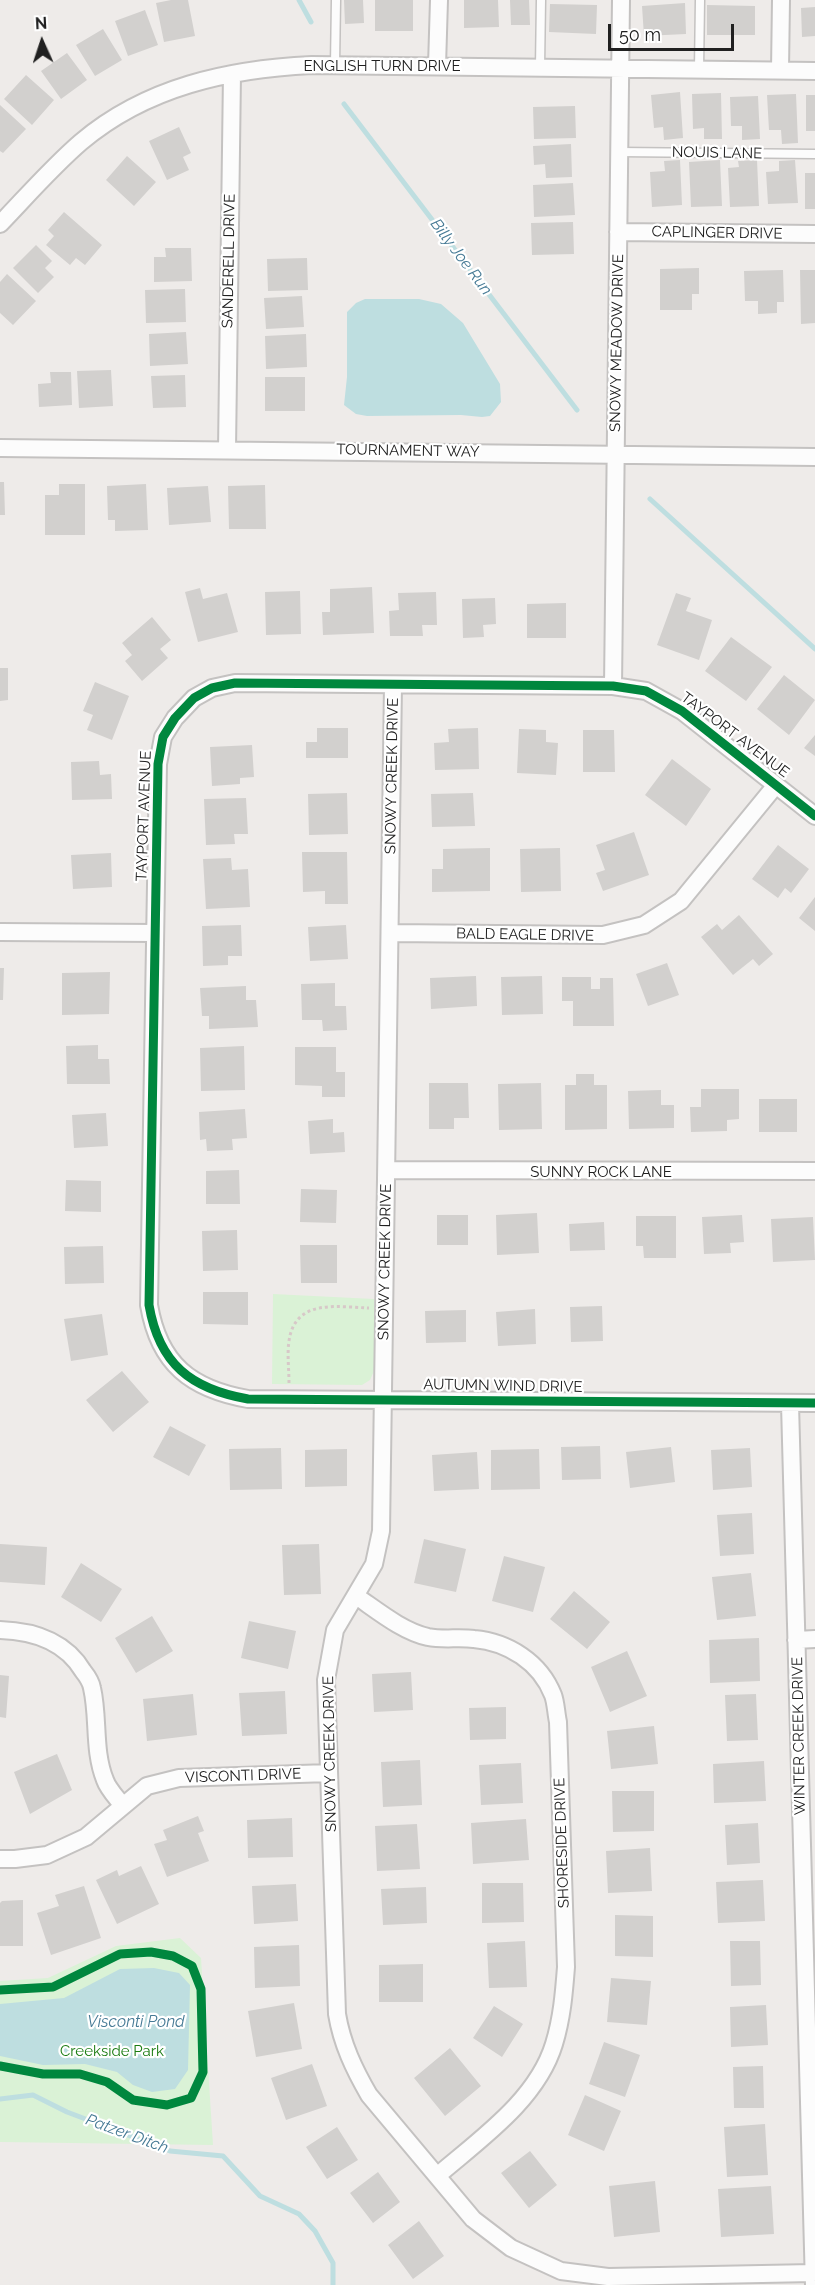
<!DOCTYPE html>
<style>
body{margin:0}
#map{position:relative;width:815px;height:2285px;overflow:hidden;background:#eeebe9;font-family:Raleway,sans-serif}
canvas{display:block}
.north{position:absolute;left:12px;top:12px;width:60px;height:60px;-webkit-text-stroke:4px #fff;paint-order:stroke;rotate:357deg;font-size:16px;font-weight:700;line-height:24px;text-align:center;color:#202020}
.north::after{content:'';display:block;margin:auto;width:21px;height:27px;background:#202020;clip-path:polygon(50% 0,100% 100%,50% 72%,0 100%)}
.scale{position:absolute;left:608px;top:24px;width:126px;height:27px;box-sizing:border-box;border:3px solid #202020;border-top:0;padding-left:8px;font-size:18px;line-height:21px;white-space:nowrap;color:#202020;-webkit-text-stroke:4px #fff;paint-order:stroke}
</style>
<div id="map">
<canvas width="815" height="2285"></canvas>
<div class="north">N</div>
<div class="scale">50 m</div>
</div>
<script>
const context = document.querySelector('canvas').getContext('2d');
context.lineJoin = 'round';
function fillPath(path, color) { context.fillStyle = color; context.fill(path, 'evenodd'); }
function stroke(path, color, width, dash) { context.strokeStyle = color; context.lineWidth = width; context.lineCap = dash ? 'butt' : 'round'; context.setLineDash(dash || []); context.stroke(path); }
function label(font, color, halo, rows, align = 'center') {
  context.font = font + ' Raleway,sans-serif'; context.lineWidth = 4.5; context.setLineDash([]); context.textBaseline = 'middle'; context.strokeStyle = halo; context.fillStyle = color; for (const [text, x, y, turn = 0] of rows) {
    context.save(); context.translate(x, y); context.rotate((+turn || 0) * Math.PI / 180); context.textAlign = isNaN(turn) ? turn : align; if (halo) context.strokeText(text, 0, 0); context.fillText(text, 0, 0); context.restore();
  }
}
const park = new Path2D(`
 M273,1294L374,1299V1371L370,1380L362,1385L272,1384Z
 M180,1938L201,1958L213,2145L0,2142V1981L48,1978L116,1946Z`);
const water = new Path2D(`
 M365,299H419L441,304L463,323L500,384L501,402L490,416L482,417L461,415L367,416L356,414L344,405L347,377V312L356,303Z
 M154,1968L179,1973L190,1985L188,2070L175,2089L152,2092L133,2085L117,2072L85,2064L43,2065L0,2056V2004L64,1998L120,1969Z`);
const stream = new Path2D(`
 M299,0L311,22
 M344,104L577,410
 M650,499L815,649
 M0,2099L33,2095L67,2112L170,2151L223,2156L260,2196L299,2214L315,2231L333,2263V2285`);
const building = new Path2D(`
 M171,0H188L195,36L164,42L156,3Z
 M344,0H363L364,23L345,24Z
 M375,0H413V31H375Z
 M464,0H498L499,27L464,28Z
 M510,0H529L530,25H511Z
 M685,3L686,34L644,36L642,6Z
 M550,4L597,5L596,34L549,32Z
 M707,5L755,6V35H707Z
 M815,7V36L802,37L801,8Z
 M145,10L158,45L128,56L115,21Z
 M103,29L122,60L95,76L76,45Z
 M67,53L87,80L61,99L41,71Z
 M26,75L54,100L32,125L4,99Z
 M680,92L683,138L664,140L663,127L654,128L651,95Z
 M721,93L722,139H704V128L693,129L692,94Z
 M796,94L798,143L782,144L781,130H769L767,95Z
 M806,95H815V131H806Z
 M758,96L760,139L742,140V126H731L730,97Z
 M0,105L26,129L3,153L0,151Z
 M575,106L576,138L534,139L533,107Z
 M179,127L191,153L183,157L189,170L167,180L149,141Z
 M571,144L572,177L546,178L545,164L534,165L533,146Z
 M127,156L156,182L134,206L106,180Z
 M680,160L682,205L652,207L650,172L665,171L664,161Z
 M720,160L722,206L691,207L689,162Z
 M757,160L759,206L730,207L728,168L739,167L738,161Z
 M795,160L798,203L768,204L766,172L779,171V161Z
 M805,173H815V209H805Z
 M573,183L575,215L534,217L533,185Z
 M64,212L102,245L85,265L76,258L70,265L46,245L54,236L48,230Z
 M573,222L574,254L532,255L531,223Z
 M36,245L52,261L45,268L54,277L38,293L13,268Z
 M165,248H191L192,281L154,282V257H166Z
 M307,258L308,290L268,291L267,259Z
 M699,268V294H692V310H660V269Z
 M783,270L784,302H777V313L758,314V301H745L744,271Z
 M800,270H815V323L801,324Z
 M7,274L36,301L13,325L0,313V282Z
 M185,289L186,322L146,323L145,290Z
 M302,296L304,327L266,329L264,298Z
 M186,332L188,364L150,366L149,334Z
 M306,334L307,367L266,369L265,336Z
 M111,370L113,406L79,408L77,371Z
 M50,372H71L72,405L39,407L38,384L51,383Z
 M185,375L186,407L153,408L151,376Z
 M265,377H305V411H265Z
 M0,482H4L5,515H0Z
 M59,484H85V535H45V495H59Z
 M146,484L148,530L115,531V520H108L107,486Z
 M265,485L266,529H229L228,486Z
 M208,486L211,522L169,525L167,488Z
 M372,587L374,633L323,635L322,612H330V589Z
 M200,588L203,599L227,593L238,632L198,642L185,592Z
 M300,591L301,634L266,635L265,592Z
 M436,592L437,625H422L423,636H390L389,611L399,610L398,593Z
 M676,593L691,598L686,611L712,620L699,660L657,645Z
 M495,598L496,624L483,625L484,637L463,638L462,599Z
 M566,603V638H527V604Z
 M152,617L171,640L160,649L168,658L142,681L125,661L132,655L122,643Z
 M731,637L772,667L746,701L705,671Z
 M0,668H8V700L0,701Z
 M784,675L815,700L789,735L757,709Z
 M95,682L129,696L112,740L87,730L93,715L83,711Z
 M317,728H348V758H306V742H317Z
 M478,728L479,769L435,770L434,743L449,742L448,729Z
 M519,729L546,730V742L558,743L556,775L517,773Z
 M583,730H614L615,772H583Z
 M815,735V756L804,748Z
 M252,745L254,777L240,778V784L212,786L210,747Z
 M672,759L711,789L686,826L645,795Z
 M99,761L100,775L111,774L112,799L72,800L71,762Z
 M347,793L348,834L309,835L308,794Z
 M473,793L475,826L432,827L431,794Z
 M246,798L248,834H234L235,844L206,845L204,799Z
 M634,832L649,875L603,891L596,873L605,870L596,845Z
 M778,845L809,869L791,893L785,888L778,898L752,879Z
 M490,848V891L432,892V869H443V849Z
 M560,848L561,891L521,892L520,849Z
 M302,852H347L348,904H325V891L303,892Z
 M111,853L112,887L73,889L71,855Z
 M231,858L232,870L248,869L250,907L206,909L203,859Z
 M815,897V931L799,918Z
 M739,915L773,954L759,966L753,959L733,975L701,937L717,924L722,930Z
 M241,925L242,956H228V965L203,966L202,926Z
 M346,925L348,959L310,961L308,927Z
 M667,963L679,995L648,1006L636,974Z
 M0,968H4L3,1000H0Z
 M110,972L109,1014L62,1015V973Z
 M476,976L477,1006L431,1009L430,978Z
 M542,976L543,1014L502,1015L501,977Z
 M562,977H591V989H600V978H613L614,1026H573V1001H562Z
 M335,983V1006H346L347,1030L323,1031L322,1020H302L301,984Z
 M246,986V1000H256L258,1027L209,1029V1016H202L200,988Z
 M98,1045V1059H109L110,1084H67L66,1046Z
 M244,1046L245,1090L201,1091L200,1048Z
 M295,1047H336V1072H345V1097H322V1086L295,1085Z
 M576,1074H594V1085H607V1129L565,1130V1085H576Z
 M429,1083H468L469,1118H454V1129H429Z
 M541,1083L542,1129L499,1130L498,1084Z
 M701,1089H739V1119L727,1120V1131L691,1132L690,1107H701Z
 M661,1090V1105H674V1128L629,1129L628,1091Z
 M759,1099H797V1132H759Z
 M245,1109L247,1138L232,1139L233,1150L207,1151L206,1139L200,1140L199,1112Z
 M106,1113L108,1146L74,1148L72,1115Z
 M333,1119V1133L344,1132L345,1152L310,1154L308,1121Z
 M239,1170L240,1204H206V1171Z
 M66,1180L101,1181V1212L65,1211Z
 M301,1189L337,1190L336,1223L300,1222Z
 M537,1213L539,1253L497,1255L496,1215Z
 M437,1215H468V1245H437Z
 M742,1215L744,1242L730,1243L731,1253L704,1254L702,1217Z
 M636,1216H676V1258H644L643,1246H636Z
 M813,1217L815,1260L773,1262L771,1219Z
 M604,1222L605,1250L570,1251L569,1224Z
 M237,1230L238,1270L203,1271L202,1231Z
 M300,1245H337V1283H301Z
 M103,1246L104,1283L65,1284L64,1247Z
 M203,1292H248V1325L203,1324Z
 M602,1306L603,1341L571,1342L570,1307Z
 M535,1309L536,1344L498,1346L496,1312Z
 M466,1310V1342L426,1343L425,1311Z
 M102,1314L108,1355L71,1361L64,1319Z
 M122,1371L149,1402L113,1432L86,1400Z
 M170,1426L206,1445L189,1476L153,1457Z
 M600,1446L601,1479L562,1480L561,1447Z
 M671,1447L675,1482L630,1488L626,1452Z
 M281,1448L282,1489L230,1490L229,1449Z
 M750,1448L752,1487L713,1490L711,1450Z
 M347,1449V1486L305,1487V1450Z
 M539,1449L540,1489L491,1490V1450Z
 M477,1452L479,1489L434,1491L432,1455Z
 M752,1513L754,1554L720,1556L717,1515Z
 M424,1539L466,1549L456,1592L414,1583Z
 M0,1544L47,1547L45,1585L0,1582Z
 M319,1544L321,1594L284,1595L282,1545Z
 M504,1556L545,1567L533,1612L492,1601Z
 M81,1563L122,1589L101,1622L61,1597Z
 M751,1573L756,1616L717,1620L712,1577Z
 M574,1591L610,1622L587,1649L550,1619Z
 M152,1616L173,1651L136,1673L115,1638Z
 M249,1621L296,1631L288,1669L241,1658Z
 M759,1638L760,1681L710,1683L709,1640Z
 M627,1651L647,1696L610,1712L591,1667Z
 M411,1672L413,1710L374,1712L372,1674Z
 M0,1675L9,1676L6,1718L0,1717Z
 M285,1691L287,1734L242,1736L239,1693Z
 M193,1694L197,1735L147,1741L143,1699Z
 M756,1694L758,1740L727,1741L725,1695Z
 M506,1707V1739L470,1740L469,1708Z
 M654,1726L658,1764L611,1769L607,1731Z
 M57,1754L72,1790L30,1814L14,1772Z
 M420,1760L422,1805L383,1807L381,1762Z
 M764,1761L766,1801L714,1803L713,1764Z
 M521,1763L523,1803L481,1805L479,1765Z
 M612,1791H654V1831L613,1832Z
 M198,1816L204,1831L198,1833L209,1861L167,1877L154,1844L167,1840L163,1830Z
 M292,1818L293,1857L248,1858L247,1820Z
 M526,1819L529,1860L473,1864L471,1823Z
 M758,1823L760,1863L727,1865L725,1825Z
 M417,1824L420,1869L377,1871L375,1826Z
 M650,1848L652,1891L608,1893L606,1851Z
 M141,1866L159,1904L117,1924L96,1880L117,1870L119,1876Z
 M763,1880L765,1921L718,1923L716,1882Z
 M482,1883H523L524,1922L482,1923Z
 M296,1884L298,1921L254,1924L252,1886Z
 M84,1886L101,1938L51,1955L37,1913L59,1906L55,1895Z
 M426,1887L427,1923L383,1925L381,1889Z
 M23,1900V1946H0V1903L2,1901Z
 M615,1915L653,1916V1957L615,1956Z
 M525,1941L527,1987L489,1988L487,1943Z
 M730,1941H760L761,1985L731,1986Z
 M299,1945L300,1986L255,1988L254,1947Z
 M423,1964V2002H379V1965Z
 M611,1978L651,1981L647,2025L607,2022Z
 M294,2003L302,2049L256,2057L248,2011Z
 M766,2005L768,2045L731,2047L730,2007Z
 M494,2006L523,2024L502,2057L473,2038Z
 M604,2042L640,2055L625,2097L589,2084Z
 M450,2048L481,2086L445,2116L414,2078Z
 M312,2064L327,2106L286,2120L271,2078Z
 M763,2066L764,2108H734L733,2067Z
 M585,2095L621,2111L604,2151L568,2135Z
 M765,2124L768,2175L727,2177L724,2127Z
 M337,2127L358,2160L327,2179L306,2147Z
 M530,2151L557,2185L529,2208L501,2173Z
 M378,2172L400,2202L373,2223L350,2193Z
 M655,2181L660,2232L614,2237L609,2186Z
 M771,2186L774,2234L721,2237L718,2189Z
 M419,2221L444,2256L413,2279L388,2245Z`);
const path = new Path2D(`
 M289,1383C289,1369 287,1354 289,1341C295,1298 338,1307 369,1308`);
const lane = new Path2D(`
 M335,65L336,0
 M540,67L541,0
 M699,69L700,0
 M619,152L815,154`);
const street = new Path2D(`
 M437,66L439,0
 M780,70L781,0
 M0,224C26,197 52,167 81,142C146,87 228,69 312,65L815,71
 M618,232L815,234
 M0,448L815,457
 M227,449L232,74
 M393,685L381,1531L374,1564L335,1630L326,1680L337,2014C342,2044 354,2069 369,2095L473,2219L511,2248L561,2271L608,2277L813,2273
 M613,686L621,0
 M815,816L682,711L646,691L613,686L235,683L212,688L194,698L175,718L163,737L158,764L149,1305C159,1364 191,1389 248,1399L815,1403
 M0,932L155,933
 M391,933L603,935L644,925L681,901L776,785
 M387,1170L815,1171
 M790,1404L814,2285
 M356,1596C378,1611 402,1631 428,1637C443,1640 459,1637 474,1639C508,1642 540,1662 553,1695C556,1703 556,1713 558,1722L566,1967C564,1993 562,2018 554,2044C537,2100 480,2139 437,2176
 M0,1630C33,1631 65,1641 83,1671C87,1676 91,1682 92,1688C99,1718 93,1750 105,1780C108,1789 117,1798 123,1806
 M796,1640L815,1639
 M0,1859H15L47,1855L86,1837L147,1786L179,1778L329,1773`);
const cycleway = new Path2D(`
 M815,816L682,711L646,691L613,686L235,683L212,688L194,698L175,718L163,737L158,764L149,1305C159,1364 191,1389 248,1399L815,1403
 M0,1990L53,1987L120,1954L151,1952L173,1956L192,1966L201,1989L203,2072L191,2098L167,2105L133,2100L107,2082L80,2074H43L0,2066`);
const streetNames = [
 ["ENGLISH TURN DRIVE",382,66],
 ["NOUIS LANE",717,153,1],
 ["CAPLINGER DRIVE",717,233,1],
 ["SANDERELL DRIVE",229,261,-89],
 ["SNOWY MEADOW DRIVE",617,343,-89],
 ["TOURNAMENT WAY",408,451,1],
 ["TAYPORT AVENUE",735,735,37],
 ["SNOWY CREEK DRIVE",392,776,-89],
 ["TAYPORT AVENUE",144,816,-88],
 ["BALD EAGLE DRIVE",525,935,1],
 ["SUNNY ROCK LANE",601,1172],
 ["SNOWY CREEK DRIVE",385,1262,-89],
 ["AUTUMN WIND DRIVE",503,1386,1],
 ["WINTER CREEK DRIVE",799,1736,-91],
 ["SNOWY CREEK DRIVE",330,1754,-91],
 ["VISCONTI DRIVE",243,1776,-2],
 ["SHORESIDE DRIVE",562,1843,-92]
];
const parkNames = [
 ["Creekside Park",112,2051]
];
const waterNames = [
 ["Billy Joe Run",461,257,53],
 ["Visconti Pond",136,2022],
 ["Patzer Ditch",127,2134,20]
];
fillPath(park, '#daf2d6');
fillPath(water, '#bedee0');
stroke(stream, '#bedee0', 5);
fillPath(building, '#d2d0ce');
stroke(lane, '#c4c2c1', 11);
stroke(street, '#c4c2c1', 20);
stroke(path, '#d7c8c8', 3, [3, 3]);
stroke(lane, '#fcfcfc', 8);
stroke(street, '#fcfcfc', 16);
stroke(cycleway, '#00873e', 9);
label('15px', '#202020', '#fff', streetNames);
label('15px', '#197b10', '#fff', parkNames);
label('italic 16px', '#467a95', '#fff', waterNames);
</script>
